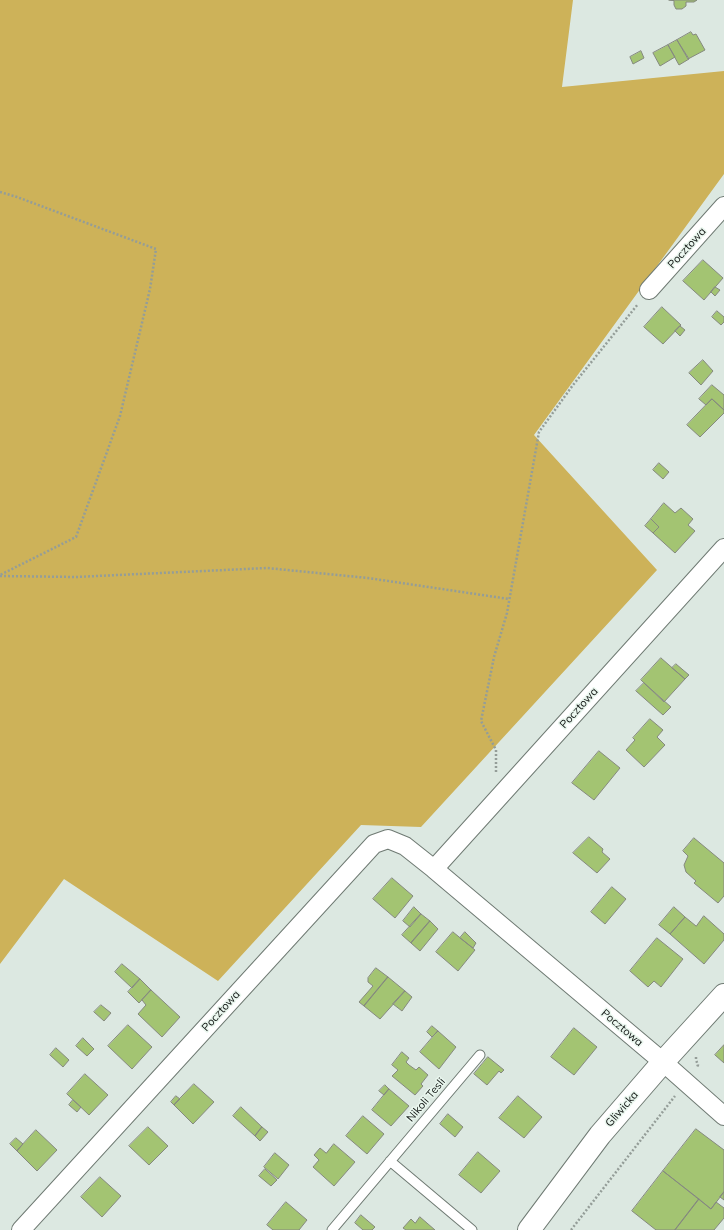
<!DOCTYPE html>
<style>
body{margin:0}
canvas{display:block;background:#dce8e1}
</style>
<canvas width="724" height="1230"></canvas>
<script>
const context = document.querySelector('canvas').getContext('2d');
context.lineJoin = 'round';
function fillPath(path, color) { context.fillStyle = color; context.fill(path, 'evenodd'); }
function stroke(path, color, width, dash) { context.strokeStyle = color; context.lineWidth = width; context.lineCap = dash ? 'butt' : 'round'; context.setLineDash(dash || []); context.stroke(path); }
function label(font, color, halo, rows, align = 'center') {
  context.font = font + ' Mulish,sans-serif'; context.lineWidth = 3; context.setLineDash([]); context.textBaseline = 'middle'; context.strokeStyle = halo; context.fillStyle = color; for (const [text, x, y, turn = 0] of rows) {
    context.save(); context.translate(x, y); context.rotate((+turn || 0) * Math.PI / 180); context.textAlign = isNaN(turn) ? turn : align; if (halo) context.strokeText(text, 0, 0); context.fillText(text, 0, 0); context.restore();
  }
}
const forest = new Path2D(`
 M0,0H573L562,87L724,71V174L534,435L657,570L421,827L361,825L218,981L64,879L0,964Z`);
const building = new Path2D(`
 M669,0H697L694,2H686V6L682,9H676L674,5V1Z
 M691,32L693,35L696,34L705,50L688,59L677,40Z
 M677,40L689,59L679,65L668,45Z
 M668,45L675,57L660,66L653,53Z
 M641,51L644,58L633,64L630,57Z
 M703,260L723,278L704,300L683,281Z
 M715,287L720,290L715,296L711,292Z
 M662,307L681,325L663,344L644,327Z
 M717,311L724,317V322L721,325L712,317Z
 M680,326L685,330L680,336L675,331Z
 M703,360L713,371L701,385L689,373Z
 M712,385L724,395V410L712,399L706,405L699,399Z
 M712,399L724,410V413L700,437L687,425Z
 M659,463L669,472L663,479L653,470Z
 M664,503L675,513L681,508L693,519L688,525L695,531L675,553L653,533L659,527L651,519Z
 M651,519L659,527L653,533L645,526Z
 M661,658L685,679L664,702L641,680Z
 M676,664L689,675L685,679L672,668Z
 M644,683L671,707L663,715L636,691Z
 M650,719L663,730L657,737L665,745L644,767L626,750L635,740L633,738Z
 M599,751L620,768L594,800L572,783Z
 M589,837L603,849L602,852L610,859L597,873L573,853Z
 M694,838L724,863V896L718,903L694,883L696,881L686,872L684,865L688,856L683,851Z
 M392,878L413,896L395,918L373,899Z
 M612,887L626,899L605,924L591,912Z
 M414,907L421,914L410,927L403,921Z
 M674,907L685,917L670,934L659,925Z
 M421,914L430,921L411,943L402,935Z
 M704,916L724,934V940L704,964L670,934L685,917L696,926Z
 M430,921L438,929L420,951L411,943Z
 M453,932L475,950L458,971L436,952Z
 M465,932L476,943L473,948L460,938Z
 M657,938L683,959L661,987L654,981L648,987L630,971Z
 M122,964L140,979L132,988L115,972Z
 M376,968L388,977L364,1006L359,1002L373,986L368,982V978Z
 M388,977L405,991L380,1019L364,1006Z
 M140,979L151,990L139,1003L128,992Z
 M151,990L180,1017L162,1037L138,1014L146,1005L142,1000Z
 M405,991L412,997L402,1011L393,1004Z
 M101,1005L111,1013L104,1021L94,1012Z
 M128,1025L152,1047L132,1069L108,1046Z
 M432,1026L438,1031L432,1037L427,1032Z
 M574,1028L597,1047L574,1075L551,1057Z
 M438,1031L456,1047L439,1069L420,1052Z
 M83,1038L94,1049L87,1056L76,1046Z
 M724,1045V1063L715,1055Z
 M56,1048L69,1060L63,1067L50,1055Z
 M402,1052L409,1058L406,1062L409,1065L416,1070L419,1067L428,1075L421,1084L423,1086L415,1095L392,1076L398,1070L392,1065Z
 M488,1057L504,1070L501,1073L499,1071L487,1085L474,1074Z
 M85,1074L108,1095L89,1115L67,1094Z
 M194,1084L214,1102L193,1124L174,1105Z
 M385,1085L389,1089L384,1095L379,1091Z
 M389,1089L409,1106L391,1126L372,1110Z
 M176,1096L180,1099L174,1105L171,1102Z
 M518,1096L542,1117L524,1138L499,1118Z
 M73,1100L81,1107L77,1112L69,1105Z
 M241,1107L262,1127L255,1136L233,1116Z
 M448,1114L463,1127L455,1137L440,1124Z
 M363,1116L384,1134L367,1154L346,1136Z
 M148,1127L168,1146L149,1165L129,1146Z
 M262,1127L268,1132L260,1141L255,1136Z
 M696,1129L724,1150V1192L711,1209L663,1171Z
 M36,1130L57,1150L37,1171L17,1151Z
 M16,1138L23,1144L17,1151L10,1144Z
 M334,1144L355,1162L334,1186L313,1167L319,1160L314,1155L320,1148L326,1153Z
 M478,1152L500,1171L481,1193L459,1175Z
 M275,1153L289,1165L278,1179L264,1167Z
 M265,1169L277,1180L271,1186L259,1176Z
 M663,1171L699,1199L675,1230H656L632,1211Z
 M100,1177L121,1196L102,1217L81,1197Z
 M724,1192V1200L720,1197Z
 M699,1199L711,1209L716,1202L724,1208V1218L714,1230H675Z
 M286,1202L307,1220L299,1230H273L267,1225Z
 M361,1215L375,1227L372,1230H363L355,1223Z
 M420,1217L435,1230H406L403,1228L411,1219L415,1223Z`);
const path = new Path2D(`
 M0,192L17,197L156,249L150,289L120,416L76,537L0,575
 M0,576L76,577L267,568L368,578L509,599
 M496,772V750L481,721L494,657L507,613L539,432L573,385L638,304
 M696,1057V1060L698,1065L697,1067
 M571,1230L675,1096`);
const lane = new Path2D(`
 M390,1161L472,1230
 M332,1230L480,1055`);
const street = new Path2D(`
 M649,290L724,206
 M434,869L724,548
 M21,1230L374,844L388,839L405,846L434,869L663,1062L724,1116`);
const secondary = new Path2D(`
 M529,1230L600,1135L663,1062L724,995`);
const streetNames = [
 ["Pocztowa",687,248,-48],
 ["Pocztowa",579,708,-48],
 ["Pocztowa",221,1011,-48],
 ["Pocztowa",622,1028,40],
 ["Nikoli Tesli",426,1100,-50],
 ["Gliwicka",622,1109,-49]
];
fillPath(forest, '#cdb259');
fillPath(building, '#a3c472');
stroke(building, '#85897f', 1);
stroke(lane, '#6f7a73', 11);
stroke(street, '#6f7a73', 20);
stroke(secondary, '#6f7a73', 24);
stroke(path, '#949d98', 2.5, [2, 2]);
stroke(lane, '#fff', 9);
stroke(street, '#fff', 18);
stroke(secondary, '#fff', 22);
label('11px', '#0d110f', '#e9f6ee', streetNames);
</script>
